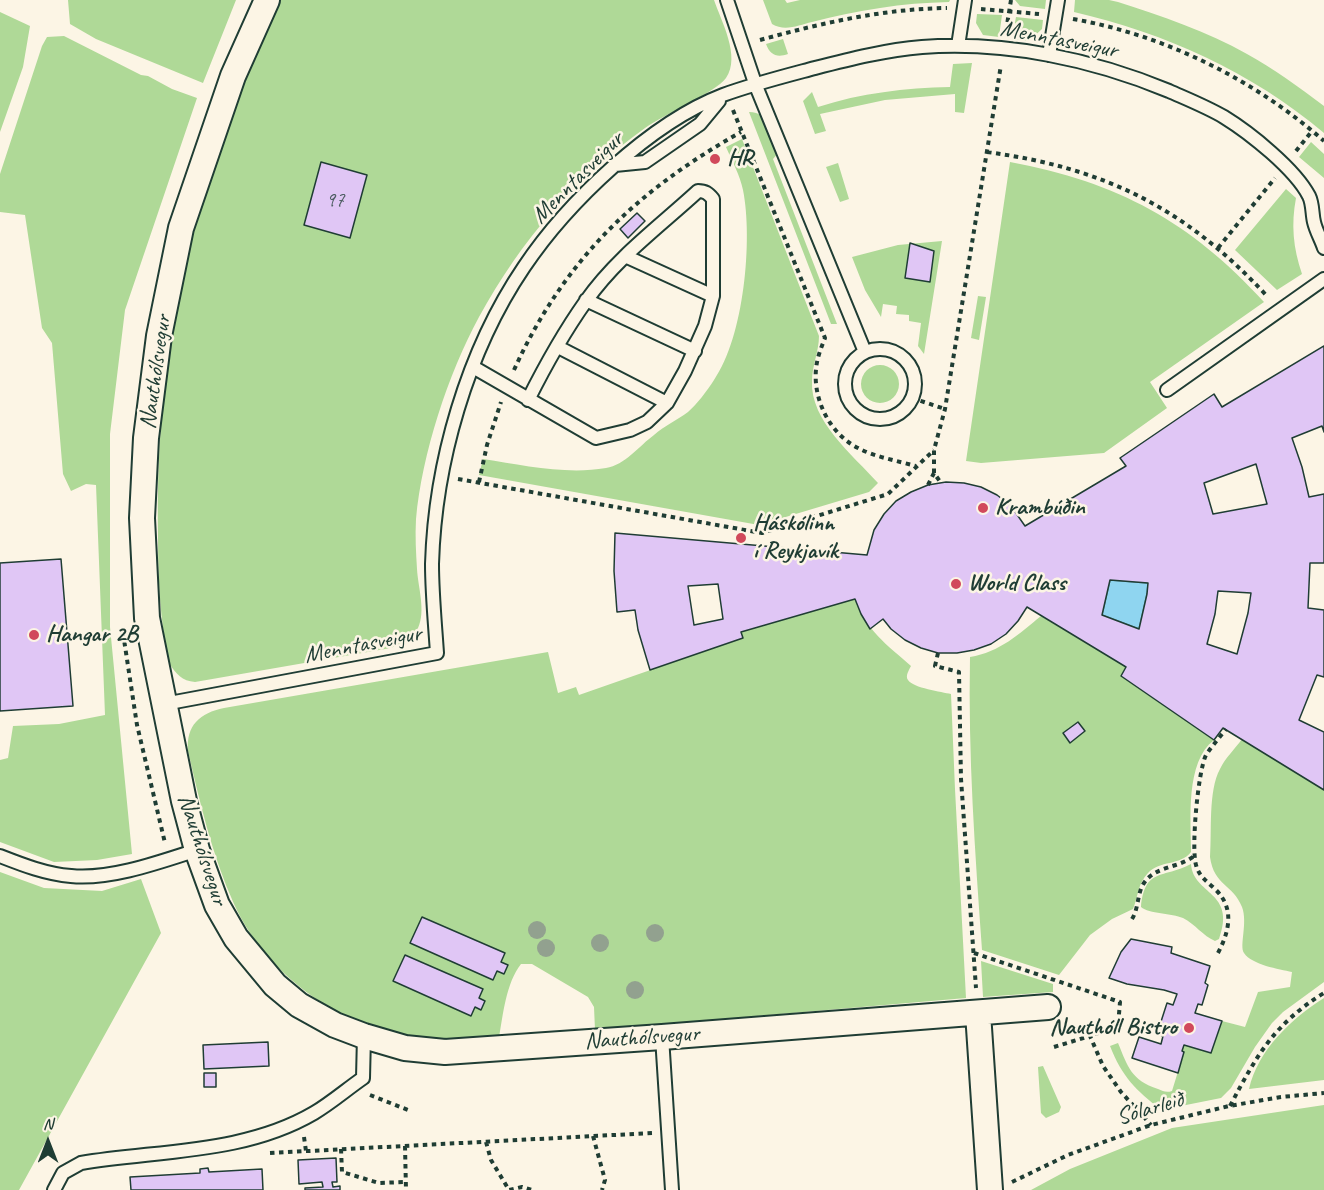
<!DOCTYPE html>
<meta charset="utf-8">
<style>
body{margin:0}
#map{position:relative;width:1324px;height:1190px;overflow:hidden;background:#fcf5e5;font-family:Caveat,sans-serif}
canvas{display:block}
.north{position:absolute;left:18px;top:1112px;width:60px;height:60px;-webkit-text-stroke:4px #fcf5e5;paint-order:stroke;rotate:0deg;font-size:16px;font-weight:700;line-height:24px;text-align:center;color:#1f3d34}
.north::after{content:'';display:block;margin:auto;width:21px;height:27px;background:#1f3d34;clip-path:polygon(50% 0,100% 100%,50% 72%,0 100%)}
</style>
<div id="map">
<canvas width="1324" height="1190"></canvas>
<div class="north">N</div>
</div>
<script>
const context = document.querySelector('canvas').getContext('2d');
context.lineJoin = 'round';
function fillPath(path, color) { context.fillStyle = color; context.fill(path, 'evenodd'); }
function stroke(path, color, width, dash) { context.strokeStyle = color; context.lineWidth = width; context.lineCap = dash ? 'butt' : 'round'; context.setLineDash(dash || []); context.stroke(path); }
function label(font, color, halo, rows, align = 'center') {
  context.font = font + ' Caveat,sans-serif'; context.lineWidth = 5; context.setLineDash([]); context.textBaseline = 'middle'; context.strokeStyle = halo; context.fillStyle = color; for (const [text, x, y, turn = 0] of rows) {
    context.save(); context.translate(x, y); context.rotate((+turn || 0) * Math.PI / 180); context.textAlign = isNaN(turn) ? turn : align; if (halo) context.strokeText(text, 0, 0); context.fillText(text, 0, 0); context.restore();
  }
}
const green = new Path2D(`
 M68,0H236L203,83L96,39L70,24Z
 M280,0H714C721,21 741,56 726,78C716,92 663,115 645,128C572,181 523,238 479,317C448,374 422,454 416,519C415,536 416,553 417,569C418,587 426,611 418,628C412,642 399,646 385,649L195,682C182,681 176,674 169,663C160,621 158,579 158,536C156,439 166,341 188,247C209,162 245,80 280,0Z
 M763,0H785L787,3L800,0H950L949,2C902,3 858,10 812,22C799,25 785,32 772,24Z
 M1015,0H1046L1045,9L1020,6Z
 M1075,0H1109L1118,2C1161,16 1207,31 1247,54C1274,69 1299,87 1324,106V133C1252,72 1165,33 1074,12Z
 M0,12L30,26L23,67L0,132Z
 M977,14L1002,15L999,37L983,35L976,23Z
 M1016,17L1043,20L1042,29L1029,41L1012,39Z
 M64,36L141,75L148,76L172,89L197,98L125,310L110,434V627L132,854L97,860L54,862L0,842V760L8,758L13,726L59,724L105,715L96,485L86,484L71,491L63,474L52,343L42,328L25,215L0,212V174L42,46L47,37Z
 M783,39L788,54C777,58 770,55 766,44Z
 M972,63L964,113L955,112V94L885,100L820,114L826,131L815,134L803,101L812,92L818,107C861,93 905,88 950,87L953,64Z
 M749,112C770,112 773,135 780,151L773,159L837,324H831Z
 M742,139L819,336C819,351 812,366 812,381C810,421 853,455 878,483L869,492L759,525L479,475L483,459C522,465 566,475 606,468C625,465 639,446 654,435C664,426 677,420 688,412C697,404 707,391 714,380C744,337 753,240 743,190C740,175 732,161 726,147Z
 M1311,142L1324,154V178L1299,157Z
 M1010,162C1118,182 1191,222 1264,302L1150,382L1167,408L1104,453L981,463L966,461Z
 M838,163L849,199L840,202L826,167Z
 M1286,189L1296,198C1291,224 1293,248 1302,274L1277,290L1235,250Z
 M942,241L924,354L918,346L921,323L909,321V315L896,314L897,306L883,304L881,317L865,290L852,257L898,245Z
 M978,296L986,297L979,340L971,338Z
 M861 384a19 19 0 1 1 38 0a19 19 0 1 1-38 0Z
 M855,599C868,632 885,643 911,666C909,670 905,676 908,680C913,688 942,692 951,694L955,789L966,998L595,1030L594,1007L588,997L532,964H521C506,983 503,1015 499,1038C475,1039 450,1041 426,1039C346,1032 267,977 234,904C212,855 200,803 188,751C186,725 200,713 224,708L548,652L558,693L576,687L579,695L742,638L741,632Z
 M1041,616L1126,667L1121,676L1214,740C1185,762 1191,820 1191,852C1180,866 1160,860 1148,873C1138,883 1138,897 1133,909L1112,919L1090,935L1059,975L982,950C975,852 968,755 970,657C1000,652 1019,634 1041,616Z
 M1242,739L1324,790V982L1283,1012L1272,1023L1255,1047L1231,1088L1221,1098L1161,1110C1136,1090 1122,1077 1110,1046L1118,1043C1128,1067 1131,1080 1158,1089C1163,1091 1166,1093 1172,1091L1184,1052L1182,1051L1184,1045L1211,1053L1222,1021L1245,1027L1258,992L1290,987L1292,972C1279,969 1252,965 1244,953C1239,946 1248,923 1242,907C1233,884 1214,886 1210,857C1212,831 1208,791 1220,769C1225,758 1235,749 1242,739Z
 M1191,864C1193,895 1237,891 1219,939L1215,941C1203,936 1195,924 1183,918C1172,913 1149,914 1141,907C1145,867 1163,879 1191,864Z
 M0,872L44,888L102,891L141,879L161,933L19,1190H0Z
 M981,961L1053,984V992L983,997Z
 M1324,998V1080L1249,1089C1258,1050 1291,1019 1324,998Z
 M1043,1066L1061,1107L1059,1112L1046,1118L1041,1113L1038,1067Z
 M1324,1105V1190H1031L1070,1169L1172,1128Z`);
const water = new Path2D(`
 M1110,580L1148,583L1147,594L1139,629L1102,615Z`);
const building = new Path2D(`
 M321,162L367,175L350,238L304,225Z
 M637,213L645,221L628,238L620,229Z
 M910,243L934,251L930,282L905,278Z
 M1324,346V432L1322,426L1292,438L1302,467L1309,497L1324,494V563H1310L1308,608L1324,610V677L1317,675L1299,720L1324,732V790L1223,728L1214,740L1121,676L1126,667L1027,607L1018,621L1006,634L991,644L974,650L957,653H938L921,648L905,640L891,629L883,619L870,629L861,614L855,599L741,632L743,638L650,670L638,630L635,610L617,612L614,571L615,533L867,555L874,530L884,514L896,501L911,492L928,485L946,482L964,483L981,487L997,495L1011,506L1025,526L1126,466L1120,458L1214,394L1222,407ZM1256,464L1267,504L1213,514L1204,483ZM1110,580L1148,583L1147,594L1139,629L1102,615ZM718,584L723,619L694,625L688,586ZM1218,591L1251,593L1248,613L1237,654L1207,644L1215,614Z
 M61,559L73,706L0,711V563Z
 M1078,722L1085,731L1070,743L1063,733Z
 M422,917L505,953L501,962L508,965L504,974L497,971L493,980L410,943Z
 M1131,939L1172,947L1171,953L1210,966L1205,983L1208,985L1202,1005L1198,1004L1195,1013L1222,1021L1211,1053L1184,1045L1182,1051L1184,1052L1178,1073L1132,1058L1139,1037L1161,1044L1163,1036L1157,1034L1167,1003L1173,1005L1177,994L1164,990L1127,984L1109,978L1121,952Z
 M405,955L483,989L479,998L485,1001L481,1010L475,1007L471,1016L393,981Z
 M268,1042L269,1066L204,1069L203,1045Z
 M204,1073H216V1087H204Z
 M336,1158L337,1182H332L333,1187L340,1186V1190H305V1188L323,1187L322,1182L299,1184L298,1160Z
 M208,1168L209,1172L262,1169L263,1190H131L130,1177L200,1173V1169Z`);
const path = new Path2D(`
 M981,9L1039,14
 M1073,19C1165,35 1255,80 1324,141
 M1006,31L1011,0
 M760,40C822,23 882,9 947,8
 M733,110L825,338C821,348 817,358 816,369C813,400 830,434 858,448C875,457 898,461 916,466
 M1296,151L1312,131
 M987,152C1105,168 1185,208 1266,295
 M1218,248L1275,178
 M514,370C564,260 636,191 741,132
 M912,398L945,409
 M934,473V450L945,409L1001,65
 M458,479L762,533L888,494L934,450
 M479,482L487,445L501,402
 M928,485L934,473L941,483
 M123,633L137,725L165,843
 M938,653L935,666L959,672L961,779L976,988
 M1132,919C1139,908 1137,893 1144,883C1155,866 1179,868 1194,856
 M974,953L1120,1002L1118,1026L1090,1036
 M1218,953C1229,932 1235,909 1216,890C1208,882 1199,877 1196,865C1191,848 1198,771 1206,755C1212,746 1219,738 1226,729
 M1054,1047L1090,1036L1103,1066L1121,1092L1151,1125
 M370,1095L408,1110
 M1230,1106C1257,1055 1274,1024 1324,993
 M593,1136L605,1180L602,1190
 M304,1137L306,1151
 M486,1142L491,1160L509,1190L522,1187L532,1190
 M405,1146L406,1190
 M341,1149L342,1172L379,1183L406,1182
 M270,1153L652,1133
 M1012,1182L1068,1155L1151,1125L1229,1106L1281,1097L1324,1093`);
const lane = new Path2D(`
 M727,0L756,86L865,352
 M958,46L965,0
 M1049,55L1058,0
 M615,165L645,162L700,124L719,101
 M625,256L713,296
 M586,300L695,351
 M558,347L667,403
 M845 384a35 35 0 1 1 70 0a35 35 0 1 1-70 0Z
 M473,367L596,438L630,430L647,422L667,403L685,371L705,326L713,296V199C708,193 705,191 698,191C660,226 616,258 586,301C564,332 545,366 528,400
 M1167,390L1324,279
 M164,704L437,653C435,623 432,593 432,564C435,463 467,351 524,267C567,203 650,123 723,95C753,84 785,76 815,68C850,59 886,50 922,47C1006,41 1092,59 1169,91C1187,99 1207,107 1224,117C1250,133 1295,169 1309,196C1313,204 1312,214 1314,222C1316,231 1321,239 1324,248
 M0,856C23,865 46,874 71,876C110,880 160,862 197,850
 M662,1037L672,1190
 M54,1190L63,1173L81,1163C159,1150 244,1154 314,1113C331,1103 347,1089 363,1078L364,1036`);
const street = new Path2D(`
 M267,0L233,76L181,228L159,336L146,438L142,518L147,618L184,801L197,850L217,905L236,938L275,985L299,1005L335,1025L364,1036L405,1048L445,1052L662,1037L1048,1007
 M978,1013L990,1190`);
const trees = [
 [537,930],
 [655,933],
 [600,943],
 [546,948],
 [635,990]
];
const markers = [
 [715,159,6,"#d1495b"],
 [983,508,6,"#d1495b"],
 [741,538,6,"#d1495b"],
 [956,584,6,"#d1495b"],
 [34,635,6,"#d1495b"],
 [1189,1028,6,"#d1495b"]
];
const numberNames = [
 ["97",335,200]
];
const streetNames = [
 ["Menntasveigur",1059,40,11],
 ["Menntasveigur",578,178,-45],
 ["Nauthólsvegur",156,372,-82],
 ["Menntasveigur",363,645,-11],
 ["Nauthólsvegur",202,850,72],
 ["Nauthólsvegur",642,1038,-4],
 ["Sólarleið",1150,1109,-16]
];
const poiNames = [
 ["HR",727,159],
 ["Krambúðin",995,508],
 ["Háskólinn",753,524],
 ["í Reykjavík",753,552],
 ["World Class",968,584],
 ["Hangar 2B",46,635],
 ["Nauthóll Bistro",1177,1028,"right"]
];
fillPath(green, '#afd997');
fillPath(water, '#8fd5f0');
stroke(water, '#6298a5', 1.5);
fillPath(building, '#e0c6f5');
stroke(building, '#1f3d34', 1.5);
stroke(lane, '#1f3d34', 16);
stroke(street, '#1f3d34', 28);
stroke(path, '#1f3d34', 4, [4.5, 4.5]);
stroke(lane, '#fcf5e5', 12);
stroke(street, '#fcf5e5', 24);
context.fillStyle = '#92a18f';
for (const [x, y] of trees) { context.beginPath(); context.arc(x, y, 9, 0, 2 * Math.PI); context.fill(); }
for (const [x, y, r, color] of markers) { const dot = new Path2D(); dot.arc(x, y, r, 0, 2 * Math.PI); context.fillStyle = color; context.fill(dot); stroke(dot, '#fcf5e5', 2); }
label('21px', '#4f5f64', null, numberNames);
label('24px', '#1f3d34', '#fcf5e5', streetNames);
label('bold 24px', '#1f3d34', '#fcf5e5', poiNames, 'left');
</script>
